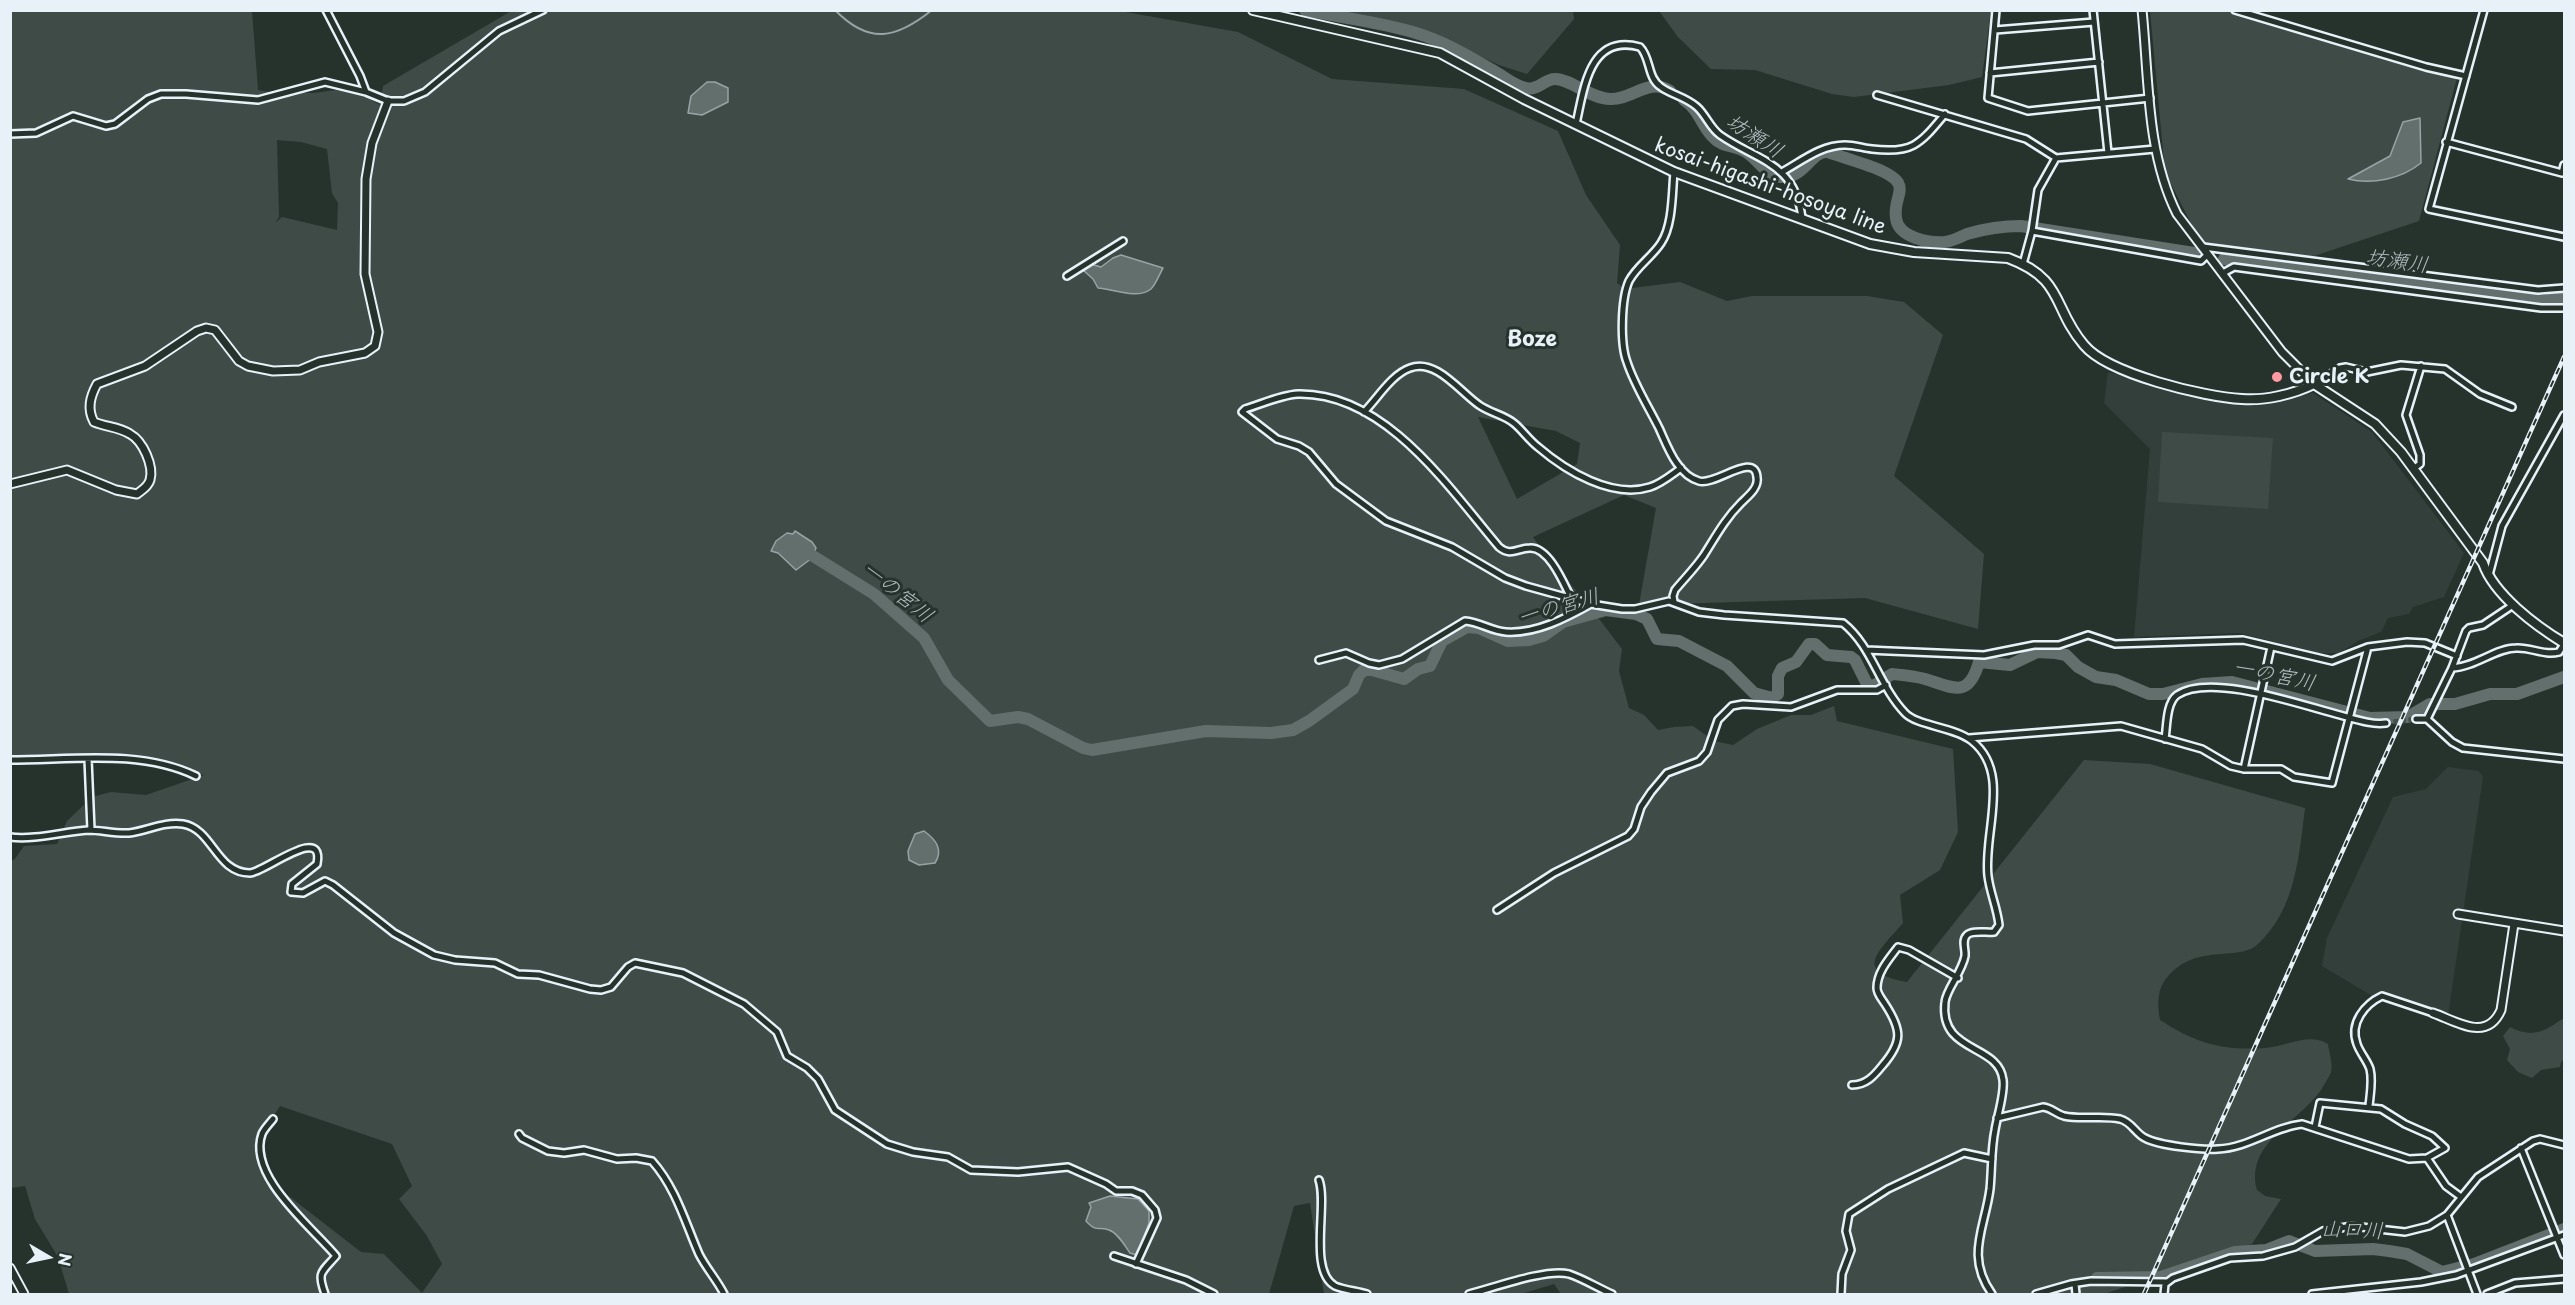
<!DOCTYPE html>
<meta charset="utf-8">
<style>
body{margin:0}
#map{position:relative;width:2575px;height:1305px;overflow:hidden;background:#26332d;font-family:"Playpen Sans",sans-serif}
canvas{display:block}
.frame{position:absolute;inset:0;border:12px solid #e8f1f8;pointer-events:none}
.north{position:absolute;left:18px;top:1227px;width:60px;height:60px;-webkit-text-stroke:4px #26332d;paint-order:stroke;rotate:99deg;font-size:16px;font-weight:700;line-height:24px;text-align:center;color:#e8f1f8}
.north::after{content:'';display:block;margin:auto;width:21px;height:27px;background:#e8f1f8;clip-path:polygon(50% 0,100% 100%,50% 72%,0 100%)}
</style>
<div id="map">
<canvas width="2575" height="1305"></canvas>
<div class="frame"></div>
<div class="north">N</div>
</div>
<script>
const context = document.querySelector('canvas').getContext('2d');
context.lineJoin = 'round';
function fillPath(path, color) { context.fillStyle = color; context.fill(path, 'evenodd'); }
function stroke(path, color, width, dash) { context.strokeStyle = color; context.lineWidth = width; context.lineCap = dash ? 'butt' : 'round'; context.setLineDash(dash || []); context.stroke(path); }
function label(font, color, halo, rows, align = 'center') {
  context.font = font + ' "Playpen Sans","Klee One",sans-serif'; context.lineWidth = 6; context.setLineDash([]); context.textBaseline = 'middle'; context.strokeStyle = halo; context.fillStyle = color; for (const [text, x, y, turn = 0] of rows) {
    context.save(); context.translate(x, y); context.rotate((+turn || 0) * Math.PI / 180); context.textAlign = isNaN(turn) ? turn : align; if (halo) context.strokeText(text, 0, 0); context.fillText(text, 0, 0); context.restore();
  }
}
const built = new Path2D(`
 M2108,372L2204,399L2254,406L2313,393L2372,432L2464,553L2444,597L2413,607L2409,614L2388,618L2381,632L2358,641L2339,653H2319L2239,633L2134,637L2150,449L2104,403Z
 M2448,767L2479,771L2483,777L2448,1016L2388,993L2372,996L2322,966L2327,938L2393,797L2426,789Z`);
const green = new Path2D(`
 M513,10L1120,11L1238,32L1332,79L1464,89L1558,131L1586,195L1620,245L1617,283L1625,289L1680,282L1727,301L1752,296H1867L1904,302L1943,335L1894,476L1984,554L1978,629L1865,598L1639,605L1656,508L1624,495L1533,537L1540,547L1534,548L1541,551L1587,603L1622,649L1619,671L1629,708L1644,715L1658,730L1674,727L1693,726L1714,741L1733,745L1757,729L1791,715H1811L1834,706L1837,721L1953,749L1958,832L1940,870L1900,895L1903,923C1880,950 1851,972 1907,982L2084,760L2150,764L2305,808C2299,855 2296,909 2258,944C2239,962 2200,943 2170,974C2157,987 2157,1002 2160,1020C2195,1043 2223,1051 2265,1048C2287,1047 2308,1032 2328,1044C2329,1052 2333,1064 2331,1072C2330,1076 2326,1081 2324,1085C2304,1121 2244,1141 2257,1190L2265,1196L2281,1199L2252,1244L2104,1294H1561L1554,1284L1521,1294H1324L1310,1203L1294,1206L1269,1294H69L58,1257L35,1219L25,1186L11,1188V860H14L24,846L57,844L67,821L92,797L111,792L146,795L204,775L159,762L11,759V11H252L258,90L269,92L314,93L350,88L380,105L383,86ZM277,140L301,142L327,149L332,193L338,203L337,230L282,217L275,223L279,217ZM1478,417L1556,431L1580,443L1577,464L1517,499ZM280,1106L392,1144L412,1186L399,1199L427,1236L442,1264L422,1293L384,1254L361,1252L272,1183L262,1134Z
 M1573,10L1574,19L1527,74L1499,65L1419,28L1393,26L1341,12L1325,11Z
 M1659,11H1991L1982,77L1949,85L1854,97L1832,94L1755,70L1711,69L1678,37Z
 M2150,11H2236L2458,74L2419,221L2302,260L2203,247L2165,172Z
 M2162,432L2273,438L2268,509L2158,502Z
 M2564,1018V1060L2561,1062L2560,1067L2541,1070L2532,1078L2518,1072L2507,1060L2510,1049L2503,1036L2510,1027C2534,1039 2544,1031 2564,1018Z`);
const water = new Path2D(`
 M707,82H715L728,88V102L702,115L688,113L691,96Z
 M2420,118L2421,163C2401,179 2372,185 2348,179L2390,156L2403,122Z
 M1121,255L1163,268C1160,273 1156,284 1151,289C1137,300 1113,289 1098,288L1093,279L1082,269L1087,263L1101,267L1113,258Z
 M795,531L812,542L816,548L812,558L796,570L778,553L771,551L776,541L787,533L793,534Z
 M924,831C935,839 944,849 935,863L919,865L909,860L908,851L915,834Z
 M1110,1196L1138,1199L1149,1211V1223L1137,1255L1130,1253C1125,1246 1118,1233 1109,1230C1097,1226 1097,1233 1086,1221L1091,1207L1089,1203Z`);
const stream = new Path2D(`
 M835,10C869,45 896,39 932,10`);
const river = new Path2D(`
 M1305,10C1341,18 1381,22 1416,33C1443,41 1470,57 1494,71C1503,76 1516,87 1526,88C1538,91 1544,79 1555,79C1571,79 1591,99 1610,99C1632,100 1649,77 1670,91
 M1684,100C1700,110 1702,128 1715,139C1721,146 1736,146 1744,151C1758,158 1764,175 1781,177C1804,179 1811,151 1827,152C1831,153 1870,166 1875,168C1917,185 1892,193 1896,218C1898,238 1929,243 1945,242C1953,241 1960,237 1967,234C1984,229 2003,226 2021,226L2194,253
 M2224,259L2542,301L2564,298
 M813,556L874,594L924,638L948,680L990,721L1018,717L1028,719L1083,748L1092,750L1206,731L1271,733L1293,730L1309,721L1353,689L1359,675L1364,670H1372L1404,679L1418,669L1430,666L1442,641L1467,627L1479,628L1508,641L1529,640L1543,636L1563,622L1606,610L1636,614L1647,619L1657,639L1679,641L1727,666L1754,693L1772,698L1778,694V676L1782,668L1796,662L1809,644H1815L1827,655L1851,657L1855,660L1867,684L1873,686L1892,674C1903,675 1915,676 1925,679C1953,687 1968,700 1979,662L2010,665L2037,652L2056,653L2066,655L2078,667L2096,677L2116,680L2149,694H2163L2202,684L2232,682L2370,718L2408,717L2430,704H2455L2490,694H2517L2564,677
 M2097,1278L2161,1277L2235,1252L2266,1250L2289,1241L2315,1251L2373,1249L2389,1251L2407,1254L2442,1272L2474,1264L2564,1229`);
const minorTunnel = new Path2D(`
 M2386,723L2416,719`);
const minor = new Path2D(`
 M326,10L360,76L366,92
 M1996,10L1988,98L2028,111L2150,98
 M2093,10L2108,153
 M2235,10L2426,67L2466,76
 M2484,10L2429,209L2564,237
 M1995,30L2094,22
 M1990,73L2099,62
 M1877,95L2026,139L2056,158L2155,149
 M1576,124C1584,89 1589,33 1640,47C1651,58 1647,78 1661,87C1672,95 1686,97 1697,107C1706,115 1710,128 1720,135C1757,161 1795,162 1802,218
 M10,134L36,133L73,116L106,126L115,124L148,99L161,94H186L258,100L325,82L366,92L388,101H404L425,92L499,31L543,10
 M2446,142L2562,173L2564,165
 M1782,172C1802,161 1821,145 1845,145C1854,145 1863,148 1872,149C1913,154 1920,144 1945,114
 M2032,231L2201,261L2208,254
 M2203,247L2538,290L2564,288
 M2023,264L2032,231L2038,190L2056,158
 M2223,273L2234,267L2541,308H2564
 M1067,276L1123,241
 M2314,384L2340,368L2346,367L2367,372L2401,365L2445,369L2480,394L2512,407
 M1364,412C1377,399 1392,374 1410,368C1436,358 1460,392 1479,405C1490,413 1505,415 1515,424C1523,431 1529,440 1538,447C1566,471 1612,499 1650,487C1662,483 1671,475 1681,468
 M2413,469L2420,464V455L2406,415L2421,366
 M2489,575L2502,526L2564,415
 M1571,598C1564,584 1549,547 1530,548C1517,548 1511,557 1499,547C1449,488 1385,392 1298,394C1280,395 1262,404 1245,409L1242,412L1277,439L1299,446L1309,452L1336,484L1386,521L1452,547L1505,578L1526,586L1591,604L1622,609H1635L1669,601L1699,612L1724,615L1843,623C1872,646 1879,686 1905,713C1917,726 1955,727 1972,741C2012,773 1983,832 1988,876C1990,893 1997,907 1999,925L1994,932C1987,933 1972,930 1967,935C1961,941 1966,949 1965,956C1962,972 1946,990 1945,1002C1939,1054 1999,1043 2003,1080C2005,1093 1997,1117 1995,1130C1991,1149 1992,1169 1990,1189C1985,1228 1965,1256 1992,1294
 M1674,602L1673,596L1675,590C1685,578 1696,567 1704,555C1716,536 1725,519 1741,503C1748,496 1759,488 1757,477C1755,451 1715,486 1699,481C1677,475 1667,445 1659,428C1648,406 1634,384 1627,362C1620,344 1621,299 1629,281C1637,266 1652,257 1661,243C1673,225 1672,193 1674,172
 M1866,650L1984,655L2034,645H2059L2088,635L2115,644L2243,640L2332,661L2368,647L2407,642L2425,643L2457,656
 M1319,660L1346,653L1369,663L1379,665L1402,659L1465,621C1480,622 1491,631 1506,632C1536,634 1566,618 1591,604
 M2452,668C2475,667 2496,648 2516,648C2531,647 2544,656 2559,652L2564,644
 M2416,719H2427L2452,742L2463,748L2564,759
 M2427,719L2452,668L2466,631L2469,628L2483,625L2513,605
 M1969,738L2121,726L2202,749L2231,766L2244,769H2281L2294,777L2332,783L2368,647
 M2165,739C2167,727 2166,703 2177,695C2210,672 2304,706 2340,715C2355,719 2371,725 2386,723
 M88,759L91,830
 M10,760C72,760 140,749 196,776
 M2244,769L2271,647
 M10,837C35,840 62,832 88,830C101,830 115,834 129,833C146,831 165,821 183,824C213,829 216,873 250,873C265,872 325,823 317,864L292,884L291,892L303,893L325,881L333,885L394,933L434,955L455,960L495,963L518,974L539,975L590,989L601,990L611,987L628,967L635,963L683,973L744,1004L777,1032L787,1056L807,1068L818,1079L835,1110L887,1144L913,1152L948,1157L971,1170L1018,1172L1068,1167L1106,1184L1116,1191H1132L1142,1195L1155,1210L1157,1218L1136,1264
 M1497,910L1554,873L1628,836L1634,829L1641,807L1651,792L1667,773L1699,761L1707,752L1718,720L1732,706L1743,704L1791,707L1837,690H1877L1886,685
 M1852,1085C1866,1085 1874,1076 1882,1066C1903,1042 1902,1030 1885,1004C1882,999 1877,994 1877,988C1877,972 1889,959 1898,947L1909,950L1958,978
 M2369,1106C2370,1095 2373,1081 2370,1069C2367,1060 2360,1053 2357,1044C2349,1023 2365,1004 2382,996L2433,1013
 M1997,1118L2043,1107C2052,1108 2056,1114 2064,1116C2082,1120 2102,1115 2120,1119C2132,1122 2135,1133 2145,1138C2160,1146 2202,1150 2218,1149C2248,1148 2273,1127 2302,1124L2409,1159L2427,1158L2445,1148L2432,1136L2405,1124L2381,1109L2320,1103L2315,1127
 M273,1119C270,1123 264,1129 262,1134C247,1176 312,1227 336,1256C321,1273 317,1272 325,1294
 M519,1134L522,1138L548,1151L564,1153L584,1150L617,1159L636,1158L652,1161C676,1188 685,1222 699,1254C706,1268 717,1280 724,1294
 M2521,1148L2564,1255
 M2427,1158L2446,1186L2461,1197
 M1319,1180C1328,1205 1308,1271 1335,1286C1344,1290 1357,1291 1367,1294
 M2447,1215L2477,1294
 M1114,1256L1186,1280L1214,1294
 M2075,1284L2076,1294
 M1469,1294C1493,1288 1547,1268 1569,1274C1584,1279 1598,1288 1612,1294
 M1841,1294L1842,1274L1851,1250L1846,1231L1849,1214L1888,1189L1964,1153L1992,1159
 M2036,1294L2071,1284L2091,1281L2167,1282
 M2164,1294L2165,1284L2173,1278L2230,1258L2263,1256L2295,1247L2323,1231L2352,1226L2405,1232L2429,1226L2447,1215L2478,1177L2533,1141L2540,1139L2564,1145
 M2312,1294L2421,1282L2456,1275L2564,1235
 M2487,1294L2515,1283L2564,1279`);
const tertiary = new Path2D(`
 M2142,10C2149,78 2146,152 2177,214L2282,352L2314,384
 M10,484L67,470L116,490L137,494C142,490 148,487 150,480C154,466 143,441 130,434C119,427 106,427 94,422C87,409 90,397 97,384L145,366L197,331L206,328L215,330L239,361L248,366L273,371L300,370L319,362L365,353L375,346L378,332L365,274L366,179L372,143L388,101
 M2458,914L2564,931
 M2433,1013C2458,1022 2487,1042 2501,1010L2514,924
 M10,1268L24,1294`);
const secondary = new Path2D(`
 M1253,10L1440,53L1524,99L1674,172L1870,244L1914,252L2008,258C2065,279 2052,308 2084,345C2108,374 2204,397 2242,399C2265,401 2294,394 2314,384L2375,424L2401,452L2483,563C2494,595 2536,626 2564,643`);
const rail = new Path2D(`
 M2144,1294L2564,357`);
const markers = [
 [2277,377,6,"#ff9aa2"]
];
const streetNames = [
 ["kosai-higashi-hosoya line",1770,187,20]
];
const poiNames = [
 ["Circle K",2289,377]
];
const waterNames = [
 ["坊瀬川",1754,137,33],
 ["坊瀬川",2397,262,8],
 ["一の宮川",897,593,39],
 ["一の宮川",1559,608,-16],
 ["一の宮川",2274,676,12],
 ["山口川",2352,1231,2]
];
const neighbourhoodNames = [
 ["Boze",1532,340]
];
fillPath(built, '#333f3a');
fillPath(green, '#3e4b47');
fillPath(water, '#636f6d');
stroke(water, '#98a3a5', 1.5);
stroke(stream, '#98a3a5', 2);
stroke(river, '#636f6d', 12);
stroke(minorTunnel, '#43504b', 5, [5, 2.5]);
stroke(minor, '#e8f1f8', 10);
stroke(tertiary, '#e8f1f8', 11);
stroke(secondary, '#e8f1f8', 12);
stroke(minor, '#26332d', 5);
stroke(tertiary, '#26332d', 7);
stroke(secondary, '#26332d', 8);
stroke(rail, '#e8f1f8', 4.5);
stroke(rail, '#26332d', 2, [7]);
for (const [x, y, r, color] of markers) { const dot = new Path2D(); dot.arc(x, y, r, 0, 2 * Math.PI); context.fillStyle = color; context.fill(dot); stroke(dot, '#26332d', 2); }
label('20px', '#e8f1f8', '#26332d', streetNames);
label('bold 20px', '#e8f1f8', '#26332d', poiNames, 'left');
label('italic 21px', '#b3bdc0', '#26332d', waterNames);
label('bold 21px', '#e8f1f8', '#26332d', neighbourhoodNames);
</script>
